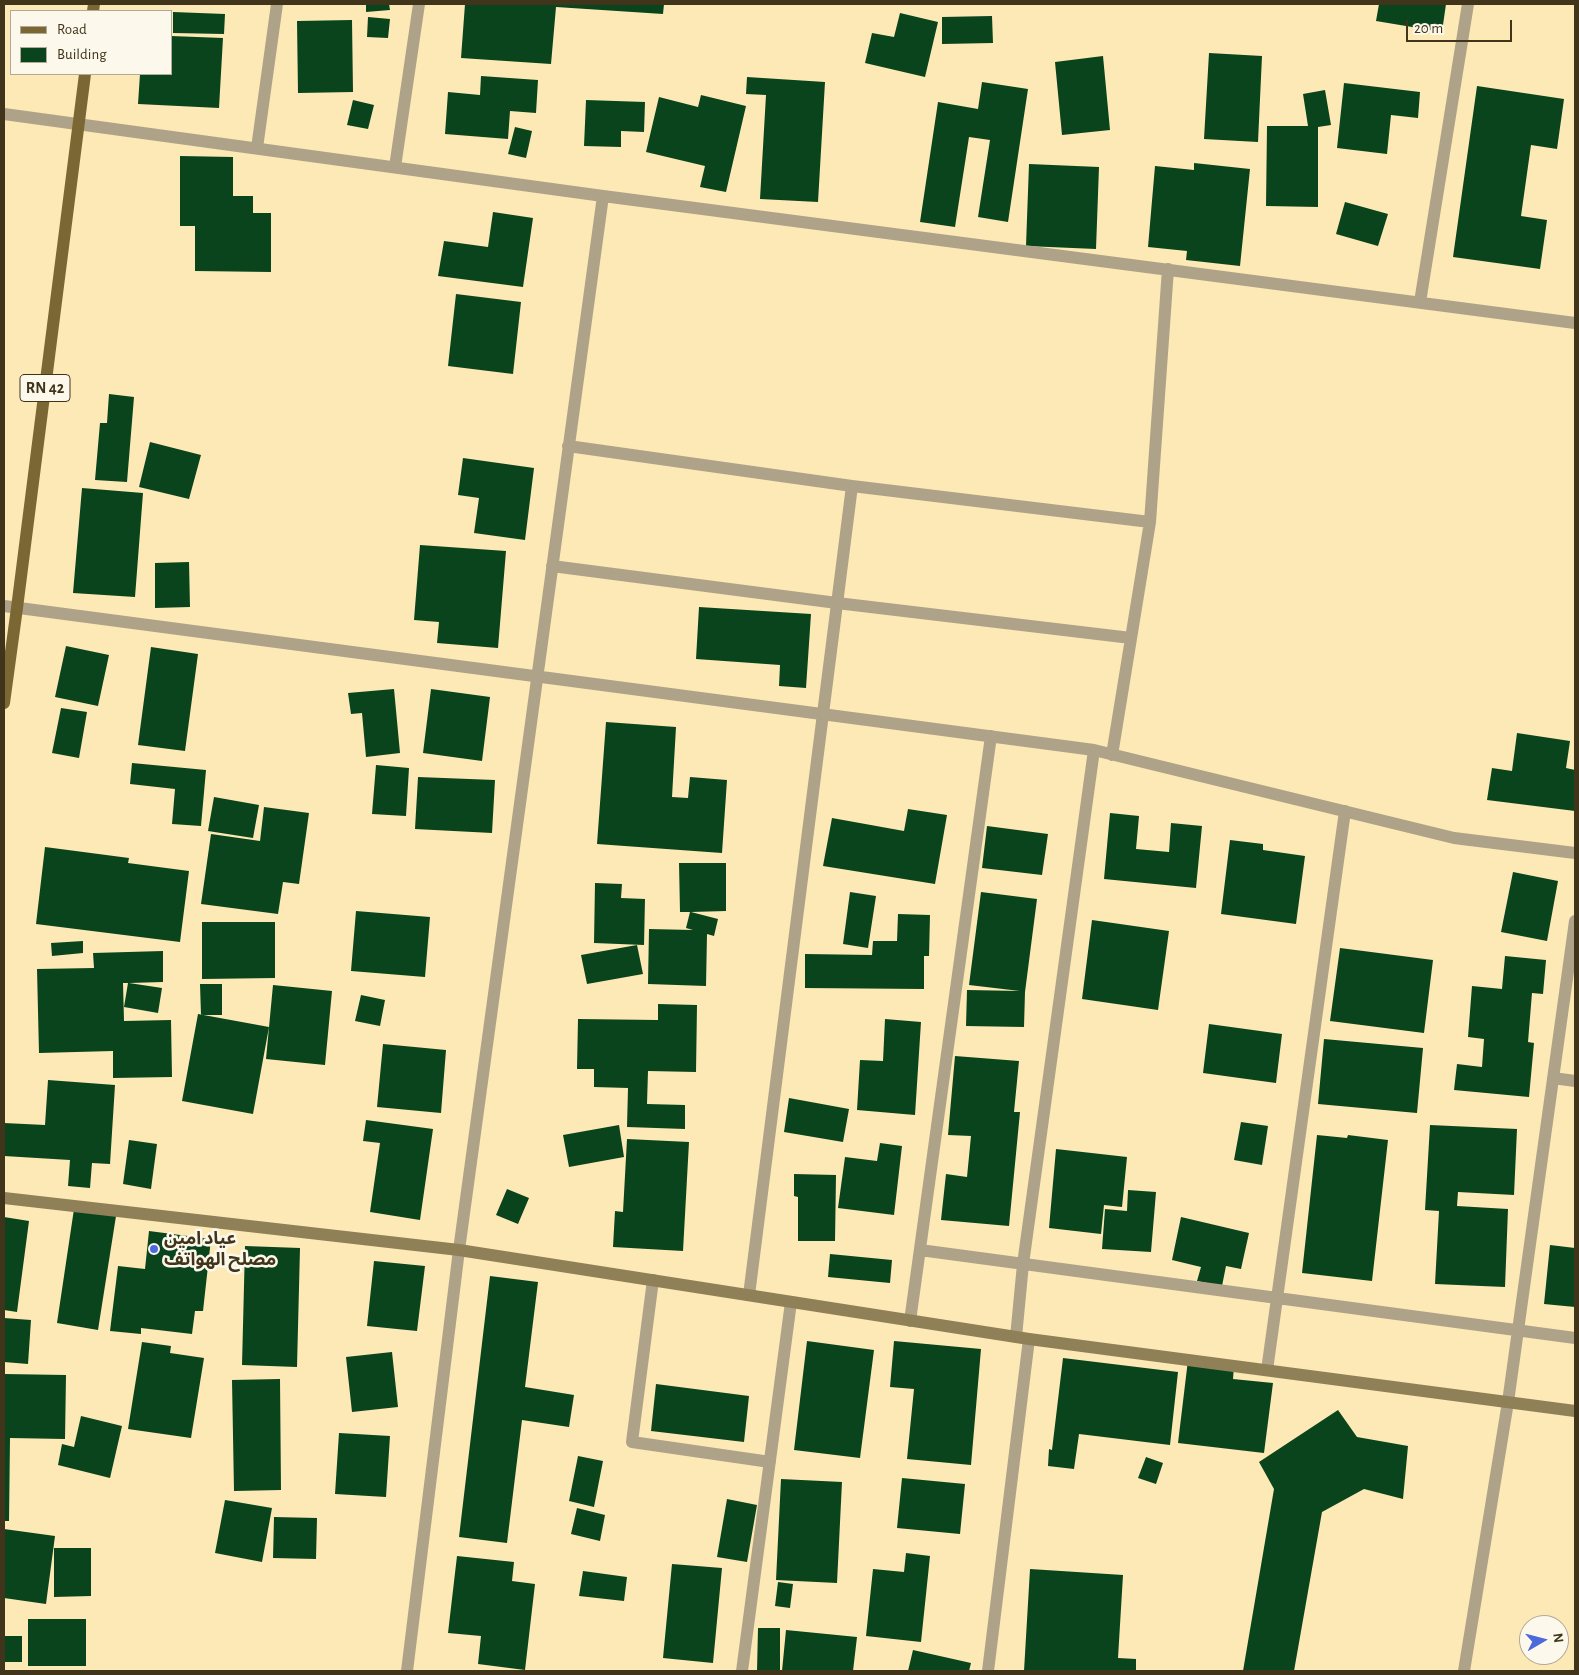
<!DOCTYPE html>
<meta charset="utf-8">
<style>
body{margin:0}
#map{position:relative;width:1579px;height:1675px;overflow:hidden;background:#fde9b5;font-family:"Alegreya Sans",sans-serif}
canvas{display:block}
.frame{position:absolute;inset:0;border:5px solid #40351b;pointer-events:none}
.legend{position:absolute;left:10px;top:10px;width:162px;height:65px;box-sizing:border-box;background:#fcf8eb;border:1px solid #b1aa98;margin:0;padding:6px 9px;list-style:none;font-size:15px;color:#40351b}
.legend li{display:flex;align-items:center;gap:10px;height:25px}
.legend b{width:25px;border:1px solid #b1aa98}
.north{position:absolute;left:1519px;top:1615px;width:50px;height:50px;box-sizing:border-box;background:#fcf8eb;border:1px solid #b1aa98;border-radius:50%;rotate:82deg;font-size:14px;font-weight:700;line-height:20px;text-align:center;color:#40351b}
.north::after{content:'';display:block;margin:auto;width:18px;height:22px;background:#4c69dd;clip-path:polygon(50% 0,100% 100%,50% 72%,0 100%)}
.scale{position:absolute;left:1406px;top:20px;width:106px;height:22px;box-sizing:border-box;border:2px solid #40351b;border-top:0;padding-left:6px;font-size:15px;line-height:18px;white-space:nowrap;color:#40351b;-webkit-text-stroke:4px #fcf8eb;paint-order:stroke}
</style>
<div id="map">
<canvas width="1579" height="1675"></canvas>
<div class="frame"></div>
<ul class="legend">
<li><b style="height:6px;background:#7a6734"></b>Road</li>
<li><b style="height:14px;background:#0a441d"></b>Building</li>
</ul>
<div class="north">N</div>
<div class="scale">20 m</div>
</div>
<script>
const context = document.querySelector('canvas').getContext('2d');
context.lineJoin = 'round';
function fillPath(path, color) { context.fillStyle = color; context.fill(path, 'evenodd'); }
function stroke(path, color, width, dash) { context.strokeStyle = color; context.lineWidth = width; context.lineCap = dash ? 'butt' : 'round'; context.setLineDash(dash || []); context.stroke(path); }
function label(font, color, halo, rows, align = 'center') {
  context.font = font + ' "Alegreya Sans","Noto Sans Arabic",sans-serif'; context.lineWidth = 5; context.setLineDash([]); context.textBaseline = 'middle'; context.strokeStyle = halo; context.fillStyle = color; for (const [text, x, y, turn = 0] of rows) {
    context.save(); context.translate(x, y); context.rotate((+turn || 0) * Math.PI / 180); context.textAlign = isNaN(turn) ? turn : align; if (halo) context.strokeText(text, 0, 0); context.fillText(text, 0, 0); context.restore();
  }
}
const building = new Path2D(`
 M366,4H389L390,10L366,12Z
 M465,4H664L663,14L556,7L551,64L461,58Z
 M1379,4H1446L1442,32L1376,21Z
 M173,12L225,14L224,34L173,33Z
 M900,13L938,22L925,77L865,63L872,33L894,37Z
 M992,16L993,43L942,44V17Z
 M368,17L390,19L388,38L367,37Z
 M352,20L353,92L298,93L297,21Z
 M171,36L223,38L219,108L138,104L140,74H171Z
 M1209,53L1262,56L1258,142L1204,139Z
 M1103,56L1110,130L1062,135L1055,62Z
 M481,76L538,80L536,113L510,111L508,139L445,134L448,92L480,95Z
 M747,77L825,82L818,202L760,199L766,95L746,94Z
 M982,82L1028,89L1008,222L978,217L990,140L969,137L955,227L920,222L938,102L978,109Z
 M1344,83L1420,92L1418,118L1391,115L1387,154L1337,148Z
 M1477,86L1564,99L1557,149L1531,145L1521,216L1547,220L1540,269L1453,257Z
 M1325,90L1331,125L1318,127V207L1266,206L1267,126H1308L1303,94Z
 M701,95L746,106L726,192L700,187L705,166L646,152L659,97L698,107Z
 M353,100L374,105L368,129L347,125Z
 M586,100L645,102L644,132L621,131V147L584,146Z
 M515,127L532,131L526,158L508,154Z
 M180,156L233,157V196H253V213H271V272L195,271V226H180Z
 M1194,163L1250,169L1240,266L1186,260L1187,251L1148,247L1155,166L1194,170Z
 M1029,164L1099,167L1096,249L1026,246Z
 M1345,202L1388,214L1378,246L1336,234Z
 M493,212L533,218L523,287L438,276L444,241L488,247Z
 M456,294L521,302L513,374L448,366Z
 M109,394L134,397L127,482L95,480L100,423H107Z
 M150,442L201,455L189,499L139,487Z
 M463,458L534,468L525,540L474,533L479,498L458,495Z
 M82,488L143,493L135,597L73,593Z
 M420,545L506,551L498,648L437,643L439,622L414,620Z
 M189,562L190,607L155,608V563Z
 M699,607L811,614L806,688L779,686L780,665L696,659Z
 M66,646L109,655L98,706L55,697Z
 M151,647L198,654L185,751L138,745Z
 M394,689L400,753L366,757L362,713L351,714L348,693Z
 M431,689L490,697L482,761L423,753Z
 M61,708L87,712L79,758L52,753Z
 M606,722L676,727L672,797L688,798L690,777L727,780L722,853L597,844Z
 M1517,733L1570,741L1566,768L1575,770V811L1487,800L1492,768L1512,771Z
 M132,763L206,770L201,826L172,824L175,789L130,784Z
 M376,765L409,768L406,816L372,814Z
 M418,777L495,780L492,833L415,829Z
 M214,797L259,805L253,838L208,831Z
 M264,807L309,813L299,884L283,882L278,914L201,904L211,834L260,841Z
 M908,809L947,815L935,884L823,866L832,818L904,831Z
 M1110,813L1139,816L1136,849L1169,852L1171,823L1202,826L1196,888L1104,879Z
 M987,826L1048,834L1042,875L982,868Z
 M1230,840L1263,844V850L1305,856L1296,924L1221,914Z
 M45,847L129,858L128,863L189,871L180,942L36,924Z
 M679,863H726V911L691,912L718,919L714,936L707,934L706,986L648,984L649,929L693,930L686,928L690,912H680Z
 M1513,872L1558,881L1547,941L1501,932Z
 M595,883L622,884L621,898L645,899L644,945L594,943Z
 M850,892L876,896L868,948L843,944Z
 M981,892L1037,899L1025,992L1024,1027L966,1026L967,990L1020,991L969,985Z
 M356,911L430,917L425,977L351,971Z
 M898,914L930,915L929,956H924V989L805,988V954L872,955L873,941H897Z
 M1092,920L1169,931L1158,1010L1082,999Z
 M202,922H275V978L202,979Z
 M83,941V953L52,956L51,943Z
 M637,945L643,974L587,984L581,955Z
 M1340,948L1433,960L1424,1033L1330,1021Z
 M163,951V982L129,983L162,988L158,1013L124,1007L128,983H123L124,1021L171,1020L172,1077L113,1078V1051L39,1053L37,969L94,968L93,953Z
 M1505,956L1546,960L1543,994L1532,993L1528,1042L1534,1043L1529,1097L1454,1090L1457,1064L1482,1067L1484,1039L1468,1037L1472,986L1502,989Z
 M200,984H222V1015H201Z
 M273,985L332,991L325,1065L266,1059Z
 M361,995L385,1000L380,1026L355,1021Z
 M658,1004L697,1005L696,1072L648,1071L647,1104L685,1105V1129L627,1127L628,1088L594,1087V1069H577L578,1019L658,1020Z
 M198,1014L269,1027L253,1114L182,1101Z
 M885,1019L921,1022L915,1115L857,1110L860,1060L883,1061Z
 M1209,1024L1282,1034L1276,1083L1203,1073Z
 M1324,1039L1423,1048L1417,1113L1318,1104Z
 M383,1044L446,1050L441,1113L377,1107Z
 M955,1056L1019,1061L1014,1112H1020L1009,1226L941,1220L946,1174L967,1177L971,1136L948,1135Z
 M48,1080L115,1085L110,1164L92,1163L90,1188L68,1186L70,1160L4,1156V1123L45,1125Z
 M789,1098L849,1109L843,1142L784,1132Z
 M366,1120L433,1129L420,1220L370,1212L380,1143L363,1141Z
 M1241,1122L1268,1126L1262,1165L1234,1160Z
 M619,1125L624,1157L569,1167L563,1135Z
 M1430,1125L1517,1129L1514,1195L1458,1192L1457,1206L1508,1209L1505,1287L1435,1284L1439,1211L1425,1210Z
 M1317,1135L1347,1138L1348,1135L1388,1140L1372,1281L1302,1273Z
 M627,1139L689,1142L683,1251L613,1247L615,1211L623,1212Z
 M129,1140L157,1144L151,1189L123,1184Z
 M880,1143L902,1146L894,1215L838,1208L845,1157L877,1161Z
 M1056,1149L1127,1157L1122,1207L1104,1205L1101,1234L1049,1228Z
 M794,1174L836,1175L835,1241H798V1197L794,1196Z
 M507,1189L529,1198L518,1224L496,1215Z
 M1128,1190L1156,1192L1151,1252L1102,1249L1105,1209L1127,1211Z
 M74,1209L116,1216L98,1330L57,1323Z
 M4,1217L29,1221L17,1312L4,1310Z
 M1181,1217L1249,1233L1241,1269L1226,1266L1222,1286L1197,1281L1201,1267L1172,1260Z
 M149,1231L211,1239L203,1311H195L192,1334L141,1328V1334L110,1331L118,1266L145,1269Z
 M1550,1245L1575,1248V1307L1544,1304Z
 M245,1246L300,1248L297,1367L242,1365Z
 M830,1254L892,1260L890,1283L828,1277Z
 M374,1261L425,1266L417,1331L367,1326Z
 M490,1276L538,1282L525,1387L574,1395L569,1427L522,1420L507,1543L459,1537Z
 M4,1318L31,1320L28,1364L4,1362Z
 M807,1341L874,1350L860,1458L794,1450Z
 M894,1341L981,1349L971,1465L907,1459L914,1389L890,1387Z
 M142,1342L171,1346L170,1353L204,1358L191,1438L128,1429Z
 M392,1352L398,1407L352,1412L346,1357Z
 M1063,1358L1178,1372L1170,1445L1079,1434L1074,1469L1048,1466L1049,1449L1052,1450Z
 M1188,1360L1234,1366L1233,1379L1273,1383L1264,1453L1178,1443Z
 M4,1374L66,1375L65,1439L10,1438L9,1521H4Z
 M280,1379L281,1490L234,1491L232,1380Z
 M656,1384L749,1396L744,1442L651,1431Z
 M1338,1410L1357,1437L1408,1446L1403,1499L1364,1489L1322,1512L1294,1671H1243L1274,1489L1259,1462Z
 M81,1416L122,1426L110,1478L58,1465L62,1444L74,1447Z
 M339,1433L390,1436L386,1497L335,1494Z
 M578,1456L603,1461L594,1507L569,1501Z
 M1146,1457L1163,1463L1156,1484L1138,1478Z
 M902,1478L965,1484L960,1534L897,1528Z
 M781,1479L842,1482L837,1583L776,1580Z
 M727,1499L757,1505L747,1562L717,1557Z
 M225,1500L272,1508L262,1562L215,1553Z
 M577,1508L605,1515L600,1541L571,1534Z
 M274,1517L317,1518L316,1559L273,1558Z
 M4,1529L55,1536L46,1604L4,1598Z
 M54,1548H91V1596L54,1597Z
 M906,1553L930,1556L921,1642L866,1636L873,1569L904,1572Z
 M457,1556L514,1562L512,1581L535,1584L525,1670L478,1664L481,1636L448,1633Z
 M672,1564L722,1568L713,1663L663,1658Z
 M1030,1569L1123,1575L1118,1658L1136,1659V1671H1024Z
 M583,1571L627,1577L624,1601L579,1596Z
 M778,1582L793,1584L790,1608L775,1606Z
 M28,1619H86V1666H28Z
 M758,1628H780V1671H757Z
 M786,1630L857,1637L853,1671H782Z
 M4,1636H22V1662H4Z
 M913,1650L971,1663L969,1671H908Z`);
const minor = new Path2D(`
 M4,114L603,196L1575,323
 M257,148L277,4
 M395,167L419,4
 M1420,302L1468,4
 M568,446L852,486L1150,522
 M552,566L837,603L1131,638
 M4,606L1094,750L1454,838L1575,853
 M1112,755L1150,522L1168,269
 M1553,1078L1575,1081
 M920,1250L1575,1338
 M653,1280L632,1442L770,1462
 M749,1295L852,486
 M910,1321L991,736
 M1016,1337L1023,1264L1094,750
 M1267,1370L1345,811
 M407,1671L459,1250L603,196
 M742,1671L791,1302
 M988,1671L1029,1339
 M1464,1671L1508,1402L1575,921`);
const secondary = new Path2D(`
 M4,1198L459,1250L1029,1339L1575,1411`);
const primary = new Path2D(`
 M93,11L94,4
 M4,703L17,608L85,74`);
const markers = [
 [154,1249,5,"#4c69dd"]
];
const shields = [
 [45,388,50]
];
const shieldNames = [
 ["RN 42",45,388]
];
const poiNames = [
 ["عياد امين",164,1239],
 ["مصلح الهواتف",164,1260]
];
fillPath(building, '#0a441d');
stroke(minor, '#aea388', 12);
stroke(secondary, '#908058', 12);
stroke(primary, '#7a6734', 12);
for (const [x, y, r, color] of markers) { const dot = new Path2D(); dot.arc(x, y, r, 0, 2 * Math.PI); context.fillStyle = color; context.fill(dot); stroke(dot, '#fcf8eb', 2); }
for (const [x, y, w] of shields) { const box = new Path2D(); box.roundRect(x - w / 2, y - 13.5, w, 27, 4); context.fillStyle = '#fcf8eb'; context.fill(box); stroke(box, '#40351b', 1); }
label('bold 16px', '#40351b', null, shieldNames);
label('bold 18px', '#40351b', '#fcf8eb', poiNames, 'left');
</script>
